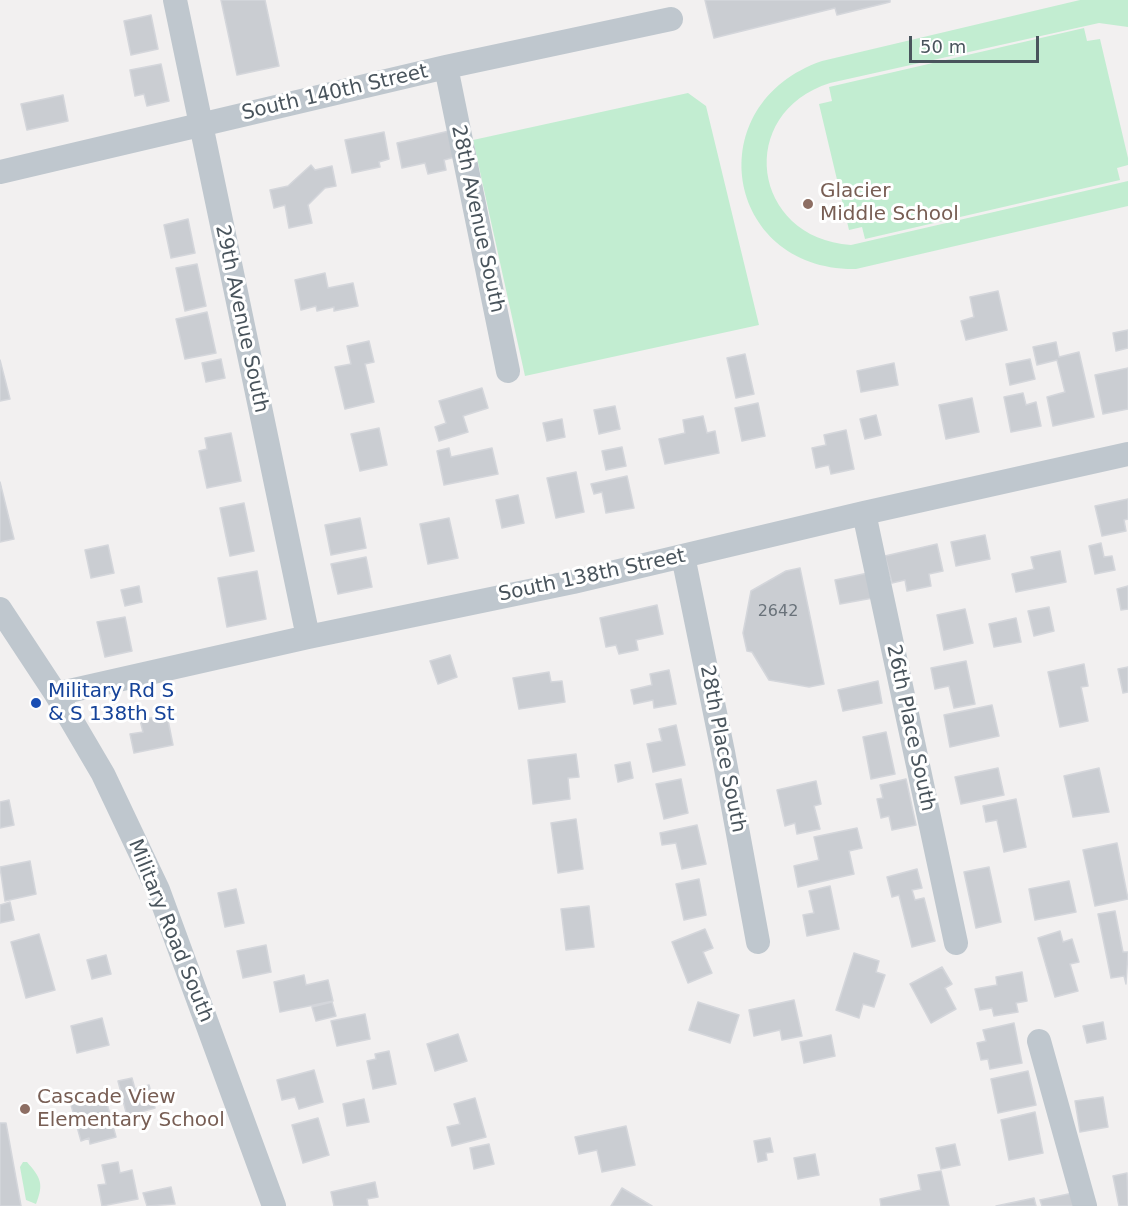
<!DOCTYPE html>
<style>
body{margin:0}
#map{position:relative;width:1128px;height:1206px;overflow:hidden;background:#f2f0f0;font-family:"DejaVu Sans",sans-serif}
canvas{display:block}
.scale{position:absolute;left:909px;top:36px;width:130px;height:27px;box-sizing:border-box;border:3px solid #49545c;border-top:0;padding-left:8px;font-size:18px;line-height:21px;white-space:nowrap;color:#49545c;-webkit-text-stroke:4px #fff;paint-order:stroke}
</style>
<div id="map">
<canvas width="1128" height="1206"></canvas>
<div class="scale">50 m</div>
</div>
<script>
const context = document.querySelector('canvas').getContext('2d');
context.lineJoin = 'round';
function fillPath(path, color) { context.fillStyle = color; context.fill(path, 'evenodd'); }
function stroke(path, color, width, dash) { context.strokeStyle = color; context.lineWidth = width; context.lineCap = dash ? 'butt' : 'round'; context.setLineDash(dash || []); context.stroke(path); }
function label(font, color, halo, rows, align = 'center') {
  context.font = font + ' "DejaVu Sans",sans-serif'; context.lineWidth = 6; context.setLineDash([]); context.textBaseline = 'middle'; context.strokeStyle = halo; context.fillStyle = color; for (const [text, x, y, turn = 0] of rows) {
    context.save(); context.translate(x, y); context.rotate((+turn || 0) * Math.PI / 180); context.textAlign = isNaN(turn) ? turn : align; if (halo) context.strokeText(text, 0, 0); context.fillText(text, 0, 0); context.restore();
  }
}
const green = new Path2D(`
 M1080,0H1128V27L1099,23L830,83C735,113 751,238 851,245L1128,181V206L856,269C725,271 697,104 822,61Z
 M1084,28L1087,41L1100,39L1128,158V165L1117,168L1120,180L865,239L862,227L849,230L819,104L832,101L829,87Z
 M688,93L706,106L759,325L525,376L473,140Z
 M23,1162H27C41,1178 44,1184 36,1204L26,1200L20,1167Z`);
const building = new Path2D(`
 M221,0H265L279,66L237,75Z
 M705,0H890V2L837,15L835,8L714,38Z
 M151,15L158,49L131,55L124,21Z
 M161,64L169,101L147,106L144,94L135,96L130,70Z
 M63,95L68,121L27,130L21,104Z
 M449,131L455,157L444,160L446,170L428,174L425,163L402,168L397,143Z
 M384,132L389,159L379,162L380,167L352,173L345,140Z
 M311,165L315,170L332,166L336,186L325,188L308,205L312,223L289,228L285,205L274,208L270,190L288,186Z
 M188,219L195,253L171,258L164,225Z
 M197,264L206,306L185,311L176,268Z
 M325,273L328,288L353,283L358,306L334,311V307L317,311L316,306L301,310L295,280Z
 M998,291L1007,330L966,340L961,321L974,317L970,297Z
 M207,312L216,353L185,359L176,319Z
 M1128,330V348L1116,351L1113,333Z
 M369,341L374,362L365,364L374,402L345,409L335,367L351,364L347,346Z
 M1056,342L1059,357L1079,352L1094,417L1053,426L1047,397L1065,392L1057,360L1037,365L1033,347Z
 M745,354L754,394L736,398L727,358Z
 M221,359L225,378L206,382L202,363Z
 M1030,359L1035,379L1010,385L1006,364Z
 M0,360L10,399L0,401Z
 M894,363L898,385L861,392L857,371Z
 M1128,368V409L1103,414L1095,375Z
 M482,388L488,408L463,416L468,432L439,441L435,427L446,423L439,401Z
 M1023,393L1026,405L1036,402L1041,426L1011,432L1004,397Z
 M972,398L979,432L946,439L939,405Z
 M758,403L765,436L742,441L735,408Z
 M615,406L620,429L599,434L594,410Z
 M876,415L881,435L865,439L860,419Z
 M703,416L707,433L715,431L719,453L665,464L659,439L685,433L683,420Z
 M562,419L565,437L547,441L543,423Z
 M379,428L387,465L360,471L351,434Z
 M846,430L854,469L831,474L829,465L816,468L812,448L826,445L824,435Z
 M231,433L241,481L207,488L199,451L207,449L205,438Z
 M622,447L626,466L606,470L602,451Z
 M449,448L451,457L492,448L498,474L444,485L437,451Z
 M576,472L584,512L556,518L547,478Z
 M627,476L634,508L606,513L602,492L594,494L591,484Z
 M0,482L14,539L0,542Z
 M518,495L524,523L502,528L496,500Z
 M1128,499V519L1124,520L1126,531L1102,536L1095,506Z
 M244,503L254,551L230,556L220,508Z
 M360,518L366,548L331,555L325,525Z
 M449,518L458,558L428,564L420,524Z
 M985,535L990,559L956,566L951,542Z
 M1101,543L1104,557L1112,556L1115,570L1095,574L1089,546Z
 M937,544L943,571L929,574L931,586L907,591L905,580L892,583L885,556Z
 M108,545L114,573L91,578L85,550Z
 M1060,551L1066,582L1016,592L1012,574L1034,569L1031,557Z
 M366,557L372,587L338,594L331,564Z
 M800,568L824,684L809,687L769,680L752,652L747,651L743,633L751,591L786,571Z
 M257,571L266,619L227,627L218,578Z
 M868,573L873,598L840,604L835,580Z
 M139,586L142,602L125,606L121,590Z
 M1128,586V609L1121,610L1117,589Z
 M657,605L663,634L636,640L638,650L619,654L616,645L606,647L600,618Z
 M1049,607L1054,631L1034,636L1028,611Z
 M965,609L973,643L944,650L937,615Z
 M125,617L132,651L105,657L97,622Z
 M1016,618L1021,642L994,647L989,624Z
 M450,655L457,677L438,684L430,661Z
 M966,661L975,704L954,708L949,686L935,689L931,668Z
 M1084,664L1088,686L1081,687L1088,721L1060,727L1048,672Z
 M1128,667V692L1123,693L1118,669Z
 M669,670L676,704L654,708L653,700L634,704L631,690L652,685L650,674Z
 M549,672L551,682L562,681L565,702L519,709L513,678Z
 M878,681L882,703L843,711L838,690Z
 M992,705L999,736L950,747L944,715Z
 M167,715L173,745L134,753L130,734L143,732L140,720Z
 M676,725L685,765L653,772L647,744L662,741L659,729Z
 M886,732L895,774L871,779L863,737Z
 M576,754L579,777L568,778L570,799L533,804L528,760Z
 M630,762L633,778L618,782L615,765Z
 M998,768L1004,795L961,804L955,777Z
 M1099,768L1109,812L1073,817L1064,776Z
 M681,779L688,813L664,819L656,784Z
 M906,779L916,825L892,830L889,816L881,818L877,799L883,798L880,785Z
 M816,781L821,804L814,806L820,829L797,834L795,823L785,826L777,790Z
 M1016,799L1026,847L1004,852L997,820L986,822L983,806Z
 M9,800L14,825L0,828V802Z
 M576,819L583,869L558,873L551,823Z
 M697,825L706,864L682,869L676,843L662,845L660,833Z
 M857,828L862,848L849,851L854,874L798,887L794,866L819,860L814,837Z
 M1117,843L1128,899L1095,906L1083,850Z
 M30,861L36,894L5,901L0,867Z
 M989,867L1001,922L976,928L964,872Z
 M917,869L922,888L912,890L915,900L924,898L935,941L912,947L899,895L892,897L887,877Z
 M699,879L706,915L684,920L676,884Z
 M1069,881L1076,912L1035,920L1029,889Z
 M830,886L839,929L807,936L803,915L814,913L809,891Z
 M236,889L244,923L225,927L218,893Z
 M10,902L14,920L0,923V905Z
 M589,906L594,947L566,950L561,909Z
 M1115,911L1123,952H1128L1126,984L1124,976L1111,978L1098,914Z
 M705,929L713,948L703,952L712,973L688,983L672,942Z
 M1060,931L1063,942L1072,939L1079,962L1070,964L1078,991L1055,997L1038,938Z
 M39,934L55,990L26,998L11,942Z
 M266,945L271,972L243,978L237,951Z
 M854,953L879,961L876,972L885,975L874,1007L863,1004L859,1018L836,1010Z
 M106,955L111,974L92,979L87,960Z
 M942,967L952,984L945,988L956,1009L931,1023L910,984Z
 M1022,972L1027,1001L1016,1003L1018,1012L994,1016L992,1008L980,1010L975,989L997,985L996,977Z
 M304,975L306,985L328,980L333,1001L280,1012L274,982Z
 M794,1000L802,1036L782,1040L780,1030L754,1036L749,1010Z
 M332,1002L336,1016L316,1021L312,1007Z
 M698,1002L739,1015L730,1043L689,1030Z
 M365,1014L370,1039L337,1046L331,1021Z
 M102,1018L109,1045L77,1053L71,1026Z
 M1103,1022L1106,1039L1087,1043L1083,1026Z
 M1014,1023L1022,1063L990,1069L988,1059L981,1060L977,1043L986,1041L983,1030Z
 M458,1034L467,1061L435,1071L427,1044Z
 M831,1035L835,1056L804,1063L800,1042Z
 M389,1051L396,1084L373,1089L367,1061L376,1059L375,1054Z
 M314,1070L323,1102L299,1109L295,1097L282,1100L277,1080Z
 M1028,1071L1036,1105L998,1113L991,1079Z
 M132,1078L135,1089L149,1085L155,1108L127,1116L118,1081Z
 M105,1096L116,1137L90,1144L89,1138L81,1141L71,1105Z
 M1103,1097L1108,1127L1080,1132L1075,1101Z
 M475,1098L486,1137L452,1146L447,1127L460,1124L454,1104Z
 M364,1099L369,1122L347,1126L343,1104Z
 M1035,1112L1043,1153L1009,1160L1001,1120Z
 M318,1118L329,1155L303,1163L292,1125Z
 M0,1123H6L21,1206H0Z
 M626,1126L635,1165L602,1172L597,1150L579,1154L575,1137Z
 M770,1138L773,1152L766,1153L767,1160L758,1162L754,1141Z
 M489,1144L494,1164L474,1169L470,1148Z
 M955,1144L960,1165L941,1169L936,1148Z
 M815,1154L819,1175L798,1179L794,1158Z
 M118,1162L120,1173L132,1170L138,1199L102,1206L98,1185L106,1184L102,1165Z
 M941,1171L949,1206H881L880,1199L921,1190L918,1175Z
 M1127,1173L1128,1206H1119L1113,1176Z
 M375,1182L378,1197L367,1199L368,1206H334L331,1192Z
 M171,1187L175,1204L147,1206L143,1193Z
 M622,1188L652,1206H611Z
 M1073,1193L1076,1206H1042L1040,1200Z
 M1034,1198L1036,1206H996Z`);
const minor = new Path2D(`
 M175,0L308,637
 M446,67L508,371
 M0,172L446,67L671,19
 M864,513L956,943
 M683,556L723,752L758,942
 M0,609L56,694L103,774L158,890L274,1206
 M56,694L308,637L573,582L864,513L1128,454
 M1039,1041L1085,1206`);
const markers = [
 [808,204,6,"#8d6e63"],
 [36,703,6,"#1a4fb4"],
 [25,1109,6,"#8d6e63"]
];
const numberNames = [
 ["2642",778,612]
];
const streetNames = [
 ["South 140th Street",335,93,-13],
 ["28th Avenue South",477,219,78],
 ["29th Avenue South",241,319,78],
 ["South 138th Street",592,576,-12],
 ["26th Place South",910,728,78],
 ["28th Place South",722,749,79],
 ["Military Road South",170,931,68]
];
const educationNames = [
 ["Glacier",820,192],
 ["Middle School",820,215],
 ["Cascade View",37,1098],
 ["Elementary School",37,1121]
];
const transitNames = [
 ["Military Rd S",48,692],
 ["& S 138th St",48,715]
];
fillPath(green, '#c2edd1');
fillPath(building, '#cacdd2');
stroke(building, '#d4d6db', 1.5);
stroke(minor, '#bfc7ce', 24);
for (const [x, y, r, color] of markers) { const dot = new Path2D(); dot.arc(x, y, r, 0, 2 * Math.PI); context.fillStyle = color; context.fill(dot); stroke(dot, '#fff', 2); }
label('16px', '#69727a', null, numberNames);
label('20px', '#49545c', '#fff', streetNames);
label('20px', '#785e54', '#fff', educationNames, 'left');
label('20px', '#164399', '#fff', transitNames, 'left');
</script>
